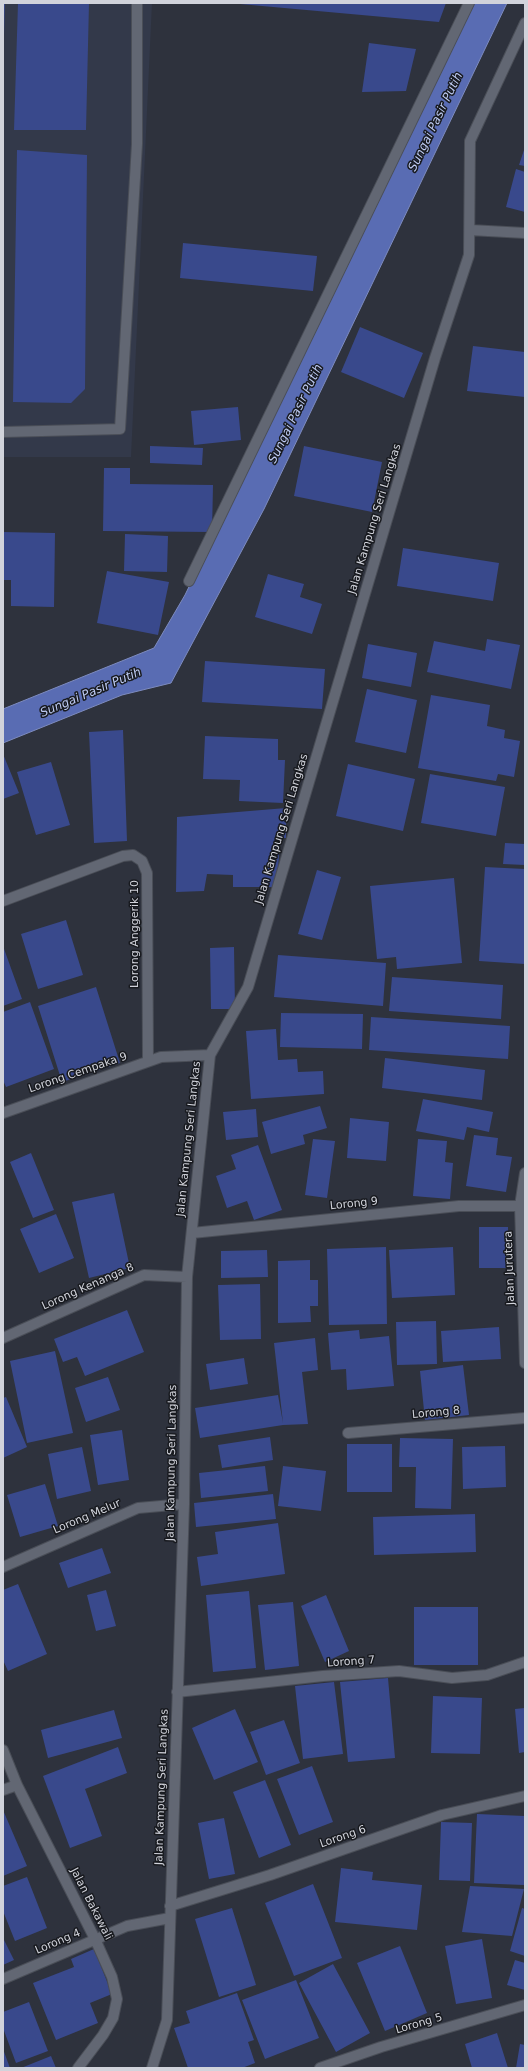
<!DOCTYPE html>
<html>
<head>
<meta charset="utf-8">
<style>
	body { margin:0 }
	#map { position:relative; width:528px; height:2071px; overflow:hidden; background:#2e323d; font-family:"DejaVu Sans",sans-serif }
	canvas { display:block }
	.frame { position:absolute; inset:0; border:4px solid #d1d3db; pointer-events:none }
</style>
</head>
<body>
<div id="map">
<canvas width="528" height="2071"></canvas>
<div class="frame"></div>
</div>
<script>
const ctx = document.querySelector('canvas').getContext('2d');
ctx.lineJoin = 'round';
function paint(path, color) {
  ctx.fillStyle = color;
  ctx.fill(path, 'evenodd');
}
function shape(rows) {
  const path = new Path2D();
  for (const r of rows) {
    path.moveTo(r[0], r[1]);
    for (let i = 2; i < r.length; i += 2) path.lineTo(r[i], r[i + 1]);
  }
  return path;
}
function stroke(path, color, width, dash) {
  ctx.strokeStyle = color;
  ctx.lineWidth = width;
  ctx.lineCap = dash ? 'butt' : 'round';
  ctx.setLineDash(dash || []);
  ctx.stroke(path);
}
function write(font, color, halo, rows, align = 'center') {
  ctx.font = font + ' "DejaVu Sans",sans-serif';
  ctx.lineWidth = 3;
  ctx.setLineDash([]);
  ctx.textBaseline = 'middle';
  ctx.strokeStyle = halo;
  ctx.fillStyle = color;
  for (const [text, x, y, turn = 0] of rows) {
    ctx.save();
    ctx.translate(x, y);
    ctx.rotate((+turn || 0) * Math.PI / 180);
    ctx.textAlign = isNaN(turn) ? turn : align;
    if (halo) ctx.strokeText(text, 0, 0);
    ctx.fillText(text, 0, 0);
    ctx.restore();
  }
}
const built = shape([
	[3,3,152,3,131,457,3,457]
]);
const water = shape([
	[473,3,507,3,264,509,171,683,122,695,3,743,3,709,154,648,185,595,473,3]
]);
const building = shape([
	[3,3,5,3,4,35,3,35],
	[18,3,89,3,86,130,14,130],
	[229,3,446,3,439,22],
	[369,43,416,49,406,91,362,92],
	[525,147,525,166,519,165],
	[17,150,87,155,85,389,71,403,13,402],
	[516,169,525,172,525,212,506,207],
	[183,243,317,256,313,291,180,278],
	[360,327,423,353,404,398,341,372],
	[473,346,525,352,525,397,467,391],
	[238,407,241,440,194,445,191,411],
	[150,446,203,448,202,465,150,463],
	[304,446,382,462,372,512,294,496],
	[104,468,130,468,130,484,213,485,212,532,103,531],
	[3,532,55,533,54,607,11,606,11,580,3,580],
	[125,534,168,536,167,572,124,571],
	[403,548,499,563,493,601,397,586],
	[107,571,169,582,158,635,97,623],
	[268,574,304,584,300,597,322,604,312,634,255,617],
	[487,639,520,645,511,689,427,672,434,641,485,651],
	[368,644,417,653,411,687,362,678],
	[205,661,325,669,322,709,202,702],
	[367,689,417,700,406,753,355,742],
	[431,695,490,705,487,726,505,730,504,738,520,741,514,777,498,774,496,781,418,768],
	[123,730,127,841,94,843,89,732],
	[205,736,278,739,278,760,285,760,283,803,239,801,240,780,203,779],
	[3,754,19,793,3,799],
	[51,762,70,825,36,835,17,772],
	[348,764,415,779,403,831,336,816],
	[430,774,505,787,496,836,421,823],
	[286,808,286,838,280,838,278,871,274,887,233,887,233,875,207,874,204,891,176,892,177,817],
	[505,843,525,844,525,865,503,864],
	[485,867,525,869,525,964,479,961],
	[317,870,341,877,322,940,298,934],
	[454,878,462,963,397,969,396,957,377,959,370,886],
	[66,920,83,975,38,989,21,934],
	[3,946,22,999,3,1006],
	[234,947,235,1009,211,1009,210,948],
	[278,955,386,963,383,1006,274,997],
	[392,977,503,985,501,1019,389,1011],
	[96,987,120,1063,62,1082,38,1006],
	[30,1002,54,1069,6,1087,3,1080,3,1012],
	[281,1013,363,1014,362,1049,280,1047],
	[371,1017,510,1026,508,1059,369,1050],
	[276,1029,278,1060,297,1059,298,1072,323,1071,324,1094,251,1099,246,1031],
	[385,1058,485,1070,482,1100,382,1088],
	[423,1099,493,1112,489,1132,467,1127,464,1140,416,1131],
	[320,1106,327,1128,303,1135,305,1144,271,1154,262,1122],
	[256,1109,258,1137,226,1140,223,1112],
	[350,1118,389,1122,386,1161,347,1158],
	[474,1135,498,1138,496,1155,512,1157,506,1192,466,1186],
	[313,1139,335,1141,327,1198,305,1195],
	[418,1139,447,1141,445,1162,453,1163,450,1199,413,1196],
	[258,1145,282,1210,254,1220,247,1201,227,1208,216,1176,236,1169,231,1155],
	[31,1153,54,1210,33,1218,10,1162],
	[114,1193,130,1268,89,1278,72,1202],
	[56,1214,74,1258,39,1273,20,1229],
	[479,1227,508,1227,508,1268,479,1268],
	[386,1247,387,1324,329,1325,327,1249],
	[453,1247,455,1295,392,1298,389,1250],
	[267,1250,268,1277,221,1278,221,1251],
	[310,1260,310,1280,318,1280,318,1306,310,1306,311,1322,278,1323,278,1261],
	[260,1284,261,1339,220,1340,218,1285],
	[127,1310,144,1352,85,1376,77,1357,63,1362,54,1339],
	[436,1321,437,1364,397,1365,396,1322],
	[499,1327,501,1359,443,1362,441,1331],
	[359,1330,360,1339,389,1336,394,1386,347,1390,346,1369,331,1370,328,1333],
	[315,1338,318,1370,302,1372,308,1424,283,1425,200,1438,195,1408,278,1395,283,1423,274,1343],
	[55,1351,73,1433,27,1443,10,1361],
	[244,1358,248,1384,210,1390,206,1364],
	[463,1365,469,1415,425,1420,420,1371],
	[108,1377,120,1410,86,1422,75,1388],
	[6,1397,27,1447,3,1458,3,1398],
	[122,1430,129,1480,98,1485,90,1435],
	[270,1437,273,1460,222,1468,218,1445],
	[400,1438,453,1439,451,1509,415,1508,416,1467,399,1467],
	[347,1444,392,1444,392,1492,347,1492],
	[505,1446,506,1487,463,1489,462,1447],
	[82,1447,91,1491,57,1499,48,1454],
	[265,1466,268,1491,201,1498,199,1473],
	[283,1466,326,1471,321,1511,278,1506],
	[45,1484,58,1526,20,1537,7,1495],
	[273,1494,276,1519,196,1527,194,1503],
	[475,1514,476,1552,374,1555,373,1517],
	[278,1523,285,1574,201,1586,197,1557,218,1554,215,1532],
	[102,1548,111,1573,68,1588,59,1563],
	[18,1584,47,1654,8,1671,3,1660,3,1590],
	[106,1590,116,1626,96,1631,87,1595],
	[249,1591,256,1668,213,1672,206,1595],
	[326,1595,349,1651,325,1662,301,1606],
	[293,1602,299,1666,265,1670,258,1605],
	[414,1607,478,1607,478,1665,414,1665],
	[388,1678,395,1758,348,1762,340,1682],
	[334,1682,343,1754,303,1759,295,1686],
	[433,1696,482,1698,480,1754,431,1753],
	[525,1708,525,1752,519,1753,515,1709],
	[235,1709,258,1762,214,1780,192,1728],
	[114,1710,122,1738,48,1758,41,1730],
	[284,1720,300,1763,266,1775,250,1732],
	[118,1747,127,1773,85,1789,102,1836,70,1848,43,1776],
	[312,1766,333,1822,299,1835,277,1779],
	[265,1780,291,1845,259,1858,233,1792],
	[3,1810,27,1866,3,1876],
	[477,1814,525,1816,524,1885,474,1883],
	[224,1818,235,1874,209,1879,198,1823],
	[441,1822,472,1823,470,1881,439,1880],
	[341,1868,373,1872,372,1880,422,1885,417,1930,335,1922],
	[27,1877,47,1928,15,1941,3,1911,3,1886],
	[313,1884,342,1958,294,1976,265,1903],
	[470,1886,524,1889,512,1936,462,1932],
	[232,1908,256,1985,219,1997,195,1919],
	[522,1908,525,1909,525,1956,510,1951],
	[3,1938,14,1960,3,1965],
	[482,1939,492,1998,456,2004,445,1946],
	[400,1946,427,2013,385,2031,357,1963],
	[94,1949,112,1994,90,2003,98,2023,56,2040,33,1983,74,1967,71,1959],
	[515,1960,525,1963,525,1990,507,1985],
	[333,1964,370,2033,336,2052,299,1983],
	[296,1980,319,2038,265,2059,242,2000],
	[237,1993,254,2040,248,2042,255,2063,242,2068,188,2068,174,2028,190,2023,186,2011],
	[29,2002,48,2051,16,2063,3,2028,3,2012],
	[497,2033,508,2068,472,2068,465,2044],
	[520,2044,525,2045,525,2068,516,2068],
	[3,2049,10,2068,3,2068],
	[51,2056,56,2068,21,2068]
]);
const minor = shape([
	[470,230,525,233],
	[3,432,120,429,137,144,137,3],
	[189,581,469,3],
	[3,901,123,856,133,855,142,861,147,873,148,1061],
	[3,1113,161,1057,210,1055],
	[525,1173,520,1206,525,1363],
	[192,1233,459,1206,520,1206],
	[3,1338,144,1275,187,1277],
	[348,1433,525,1418],
	[3,1567,138,1508,184,1504],
	[177,1692,323,1676,399,1671,452,1678,487,1675,525,1662],
	[3,1750,17,1785,95,1939,112,1977,117,1999,113,2018,103,2035,78,2068],
	[3,1790,17,1785],
	[170,1906,270,1875,442,1815,525,1796],
	[3,1979,127,1926,170,1918],
	[152,2068,167,2020,184,1504,187,1277,210,1055,248,987,435,358,469,255,470,141,525,23],
	[320,2068,381,2047,525,2005]
]);
const streetNames = [
	["Jalan Kampung Seri Langkas",375,519,-73],
	["Jalan Kampung Seri Langkas",282,829,-73],
	["Lorong Anggerik 10",135,934,-90],
	["Lorong Cempaka 9",78,1073,-19],
	["Jalan Kampung Seri Langkas",189,1139,-84],
	["Lorong 9",354,1204,-6],
	["Jalan Jurutera",510,1268,-92],
	["Lorong Kenanga 8",88,1287,-24],
	["Lorong 8",436,1413,-5],
	["Jalan Kampung Seri Langkas",172,1463,-89],
	["Lorong Melur",87,1517,-23],
	["Lorong 7",351,1662,-4],
	["Jalan Kampung Seri Langkas",162,1787,-88],
	["Lorong 6",343,1837,-19],
	["Jalan Bakawali",91,1904,63],
	["Lorong 4",58,1942,-23],
	["Lorong 5",419,2024,-16]
];
const waterNames = [
	["Sungai Pasir Putih",436,122,-64],
	["Sungai Pasir Putih",296,414,-64],
	["Sungai Pasir Putih",91,693,-23]
];
paint(built, '#33394a');
paint(water, '#596cb3');
stroke(water, '#7d8bbf', 1);
paint(building, '#39498c');
stroke(minor, '#4a4e57', 12);
stroke(minor, '#626773', 10);
write('11px', '#d1d3db', '#181a1f', streetNames);
write('italic 12px', '#becbf3', '#181a1f', waterNames);
</script>
</body>
</html>
